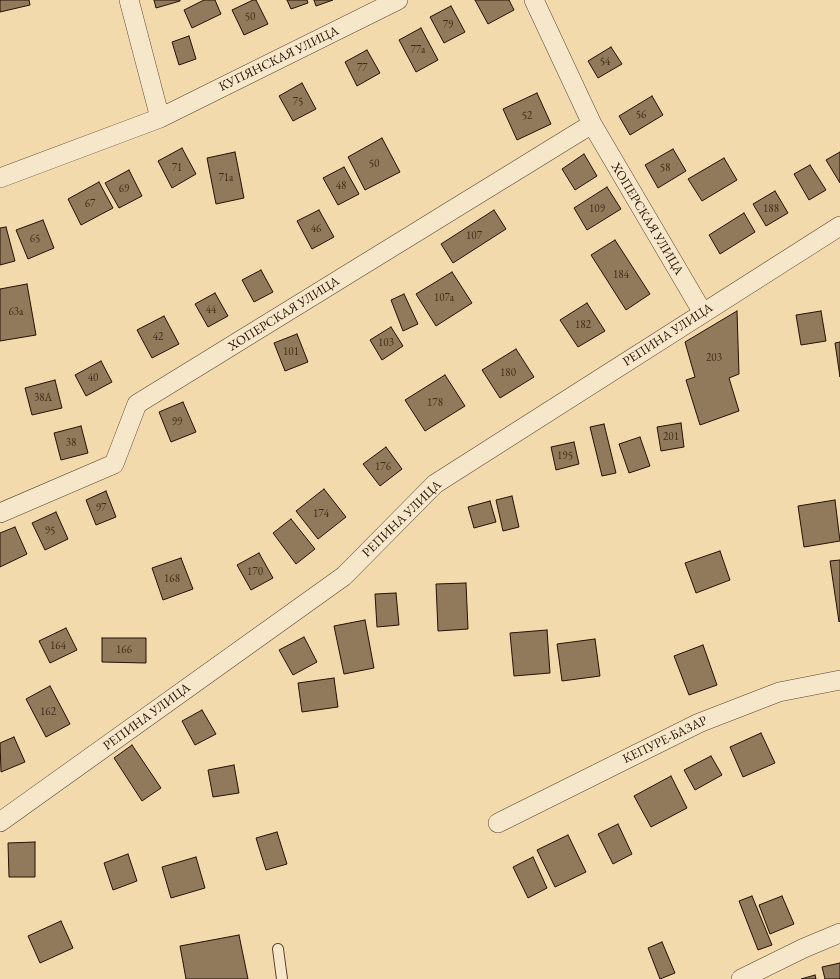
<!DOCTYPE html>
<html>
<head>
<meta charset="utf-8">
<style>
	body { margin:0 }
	canvas { display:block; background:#f3daad }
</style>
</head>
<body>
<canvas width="840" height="979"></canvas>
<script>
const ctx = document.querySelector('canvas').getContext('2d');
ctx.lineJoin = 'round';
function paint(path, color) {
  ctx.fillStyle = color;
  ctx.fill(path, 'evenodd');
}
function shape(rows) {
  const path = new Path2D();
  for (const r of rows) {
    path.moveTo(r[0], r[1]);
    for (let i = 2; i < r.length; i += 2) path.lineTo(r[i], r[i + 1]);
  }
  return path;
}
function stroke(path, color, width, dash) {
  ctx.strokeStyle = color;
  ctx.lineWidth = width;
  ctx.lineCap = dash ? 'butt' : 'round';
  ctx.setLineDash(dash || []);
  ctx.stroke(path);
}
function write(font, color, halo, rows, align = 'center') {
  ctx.font = font + ' "EB Garamond",serif';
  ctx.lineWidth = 3;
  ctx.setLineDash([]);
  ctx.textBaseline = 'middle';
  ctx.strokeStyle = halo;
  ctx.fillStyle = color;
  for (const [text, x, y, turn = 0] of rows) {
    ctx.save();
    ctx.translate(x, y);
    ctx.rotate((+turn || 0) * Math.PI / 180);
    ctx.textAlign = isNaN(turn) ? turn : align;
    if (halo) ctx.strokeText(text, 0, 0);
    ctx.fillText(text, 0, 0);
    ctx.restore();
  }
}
const building = shape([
	[0,0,29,0,30,5,0,12,0,0],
	[154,0,180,0,180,1,156,8,154,0],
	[204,0,215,0,221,14,192,28,184,10,204,0],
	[253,0,256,0,268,24,244,35,232,10,253,0],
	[287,0,307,0,308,3,291,9,287,0],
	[314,0,333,0,316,6,314,0],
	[475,0,509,0,514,10,488,24,475,0],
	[451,6,465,32,444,43,430,17,451,6],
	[421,28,438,60,416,72,399,40,421,28],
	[189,36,196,59,179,65,172,42,189,36],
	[611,47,622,64,598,78,588,61,611,47],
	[367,50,380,73,357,86,345,62,367,50],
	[302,83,316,109,293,121,279,96,302,83],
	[537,93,551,124,517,140,503,109,537,93],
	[652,96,663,115,630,135,619,116,652,96],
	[382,138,400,172,365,190,348,157,382,138],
	[182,148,196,174,172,188,158,161,182,148],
	[673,149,686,171,658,188,645,165,673,149],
	[235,152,244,198,216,204,207,158,235,152],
	[840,152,840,183,826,160,840,152],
	[584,154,597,176,575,190,562,169,584,154],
	[724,158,737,180,702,201,688,179,724,158],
	[810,165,826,190,809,200,794,174,810,165],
	[344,167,359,194,338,205,323,178,344,167],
	[129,170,142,196,119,208,105,183,129,170],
	[99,182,113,208,81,225,68,199,99,182],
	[607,187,621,209,587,230,574,208,607,187],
	[775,191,788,213,766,226,753,204,775,191],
	[319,210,334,237,312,249,297,221,319,210],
	[494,210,506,229,453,263,441,244,494,210],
	[744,213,755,232,720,254,709,235,744,213],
	[43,220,54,248,28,259,16,230,43,220],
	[6,227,15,261,0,265,0,228,6,227],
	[615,240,650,294,626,310,591,255,615,240],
	[261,270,273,292,254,302,242,280,261,270],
	[452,272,472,303,436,326,416,294,452,272],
	[27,284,36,335,0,341,0,289,27,284],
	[215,293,228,316,208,327,195,304,215,293],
	[404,294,418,324,403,331,391,300,404,294],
	[587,303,605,331,578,347,560,320,587,303],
	[737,311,739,374,729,378,739,411,700,425,686,380,695,377,685,342,737,311],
	[821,311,826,341,801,345,796,315,821,311],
	[164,316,179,344,152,358,137,330,164,316],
	[391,327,403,346,382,360,370,340,391,327],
	[297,334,308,362,285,371,274,343,297,334],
	[840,342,840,377,835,343,840,342],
	[516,349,534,377,500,398,482,370,516,349],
	[101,361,112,382,86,396,75,375,101,361],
	[445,375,465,406,425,431,405,400,445,375],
	[55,380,62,408,32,415,25,388,55,380],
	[183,402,196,432,171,442,159,412,183,402],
	[681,423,684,447,661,451,657,427,681,423],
	[604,424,616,473,602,476,590,427,604,424],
	[81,426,88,453,61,460,54,433,81,426],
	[640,437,650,466,629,473,619,444,640,437],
	[574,442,579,464,556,470,551,447,574,442],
	[386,447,402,469,380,486,363,464,386,447],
	[324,489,346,517,318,539,296,511,324,489],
	[106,491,116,517,96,525,86,500,106,491],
	[512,496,519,527,503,531,496,500,512,496],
	[835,500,840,541,804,547,798,506,835,500],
	[490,501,496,522,474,528,468,507,490,501],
	[56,512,68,539,45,550,32,523,56,512],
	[291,519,315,549,296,564,273,533,291,519],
	[15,527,27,554,0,567,0,533,15,527],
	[720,551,730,580,696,593,685,563,720,551],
	[259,553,273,578,251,590,237,565,259,553],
	[181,558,193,589,163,600,152,568,181,558],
	[840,560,840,621,839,622,830,561,840,560],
	[466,583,468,629,438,631,436,584,466,583],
	[396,593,399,625,377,627,375,594,396,593],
	[365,620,374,668,344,674,334,626,365,620],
	[66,628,77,650,50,663,39,641,66,628],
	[547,630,550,673,514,676,510,633,547,630],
	[304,637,317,662,293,675,279,650,304,637],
	[102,638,146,638,146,663,102,662,102,638],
	[595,639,600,676,562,681,557,644,595,639],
	[703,645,717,685,689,695,674,656,703,645],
	[334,678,338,707,302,712,298,683,334,678],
	[50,686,70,724,46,737,26,699,50,686],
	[202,710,216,734,195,745,182,721,202,710],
	[761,733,775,763,743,777,730,747,761,733],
	[14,737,25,762,1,772,0,743,14,737],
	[132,745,161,788,142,801,114,758,132,745],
	[711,756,722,775,695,790,684,770,711,756],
	[234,765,239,793,213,797,208,770,234,765],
	[671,776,687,808,651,827,634,796,671,776],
	[618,824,632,854,613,864,598,834,618,824],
	[277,832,287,864,266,870,256,838,277,832],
	[568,835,586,872,555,887,537,850,568,835],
	[35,842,35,877,9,877,8,843,35,842],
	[128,854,137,881,113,890,104,863,128,854],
	[196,857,205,888,171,898,162,867,196,857],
	[533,857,547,888,528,898,513,867,533,857],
	[752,896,772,945,758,950,739,901,752,896],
	[782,896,794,924,770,934,759,905,782,896],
	[61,921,73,948,40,963,28,936,61,921],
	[239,935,248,979,186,979,180,946,239,935],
	[662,942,675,973,660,979,648,948,662,942],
	[840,963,840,979,825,979,822,967,840,963],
	[815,975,816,979,801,979,815,975]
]);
const service = shape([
	[278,949,282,979]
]);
const minor = shape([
	[129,0,160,118],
	[534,0,592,124,703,313],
	[0,178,160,118,398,0],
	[0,513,114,464,137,404,592,124],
	[0,822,344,576,435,484,840,226],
	[498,823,699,723,779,692,840,680],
	[741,979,804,948,840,933]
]);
const numberNames = [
	["50",250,17],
	["79",448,25],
	["77а",418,50],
	["54",605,62],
	["77",362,68],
	["75",298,102],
	["56",641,115],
	["52",527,116],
	["50",374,164],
	["71",177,168],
	["58",665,168],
	["71а",226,178],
	["48",341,186],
	["69",124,189],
	["67",90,204],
	["109",597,209],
	["188",771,209],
	["46",316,229],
	["107",474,236],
	["65",35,239],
	["184",621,275],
	["107а",444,298],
	["44",211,310],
	["63а",16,312],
	["182",583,325],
	["42",158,337],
	["103",386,343],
	["101",291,352],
	["203",714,358],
	["180",508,373],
	["40",93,378],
	["38А",43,398],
	["178",435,403],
	["99",177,422],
	["201",671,437],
	["38",71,443],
	["195",565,456],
	["176",383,467],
	["97",101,508],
	["174",321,514],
	["95",50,531],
	["170",255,572],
	["168",172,579],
	["164",58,646],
	["166",124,650],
	["162",48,712]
];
const streetNames = [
	["КУПЯНСКАЯ УЛИЦА",279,59,-26],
	["ХОПЕРСКАЯ УЛИЦА",647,219,59],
	["ХОПЕРСКАЯ УЛИЦА",284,314,-32],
	["РЕПИНА УЛИЦА",668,335,-33],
	["РЕПИНА УЛИЦА",402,519,-44],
	["РЕПИНА УЛИЦА",147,717,-36],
	["КЕПУРЕ-БАЗАР",665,740,-26]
];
paint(building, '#907a5b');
stroke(building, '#241102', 1);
stroke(service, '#58432d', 12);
stroke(minor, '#58432d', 20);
stroke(service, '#f7e7ca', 10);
stroke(minor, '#f7e7ca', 19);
write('11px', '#3f2b18', null, numberNames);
write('13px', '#241102', '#f7e7ca', streetNames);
</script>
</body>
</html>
